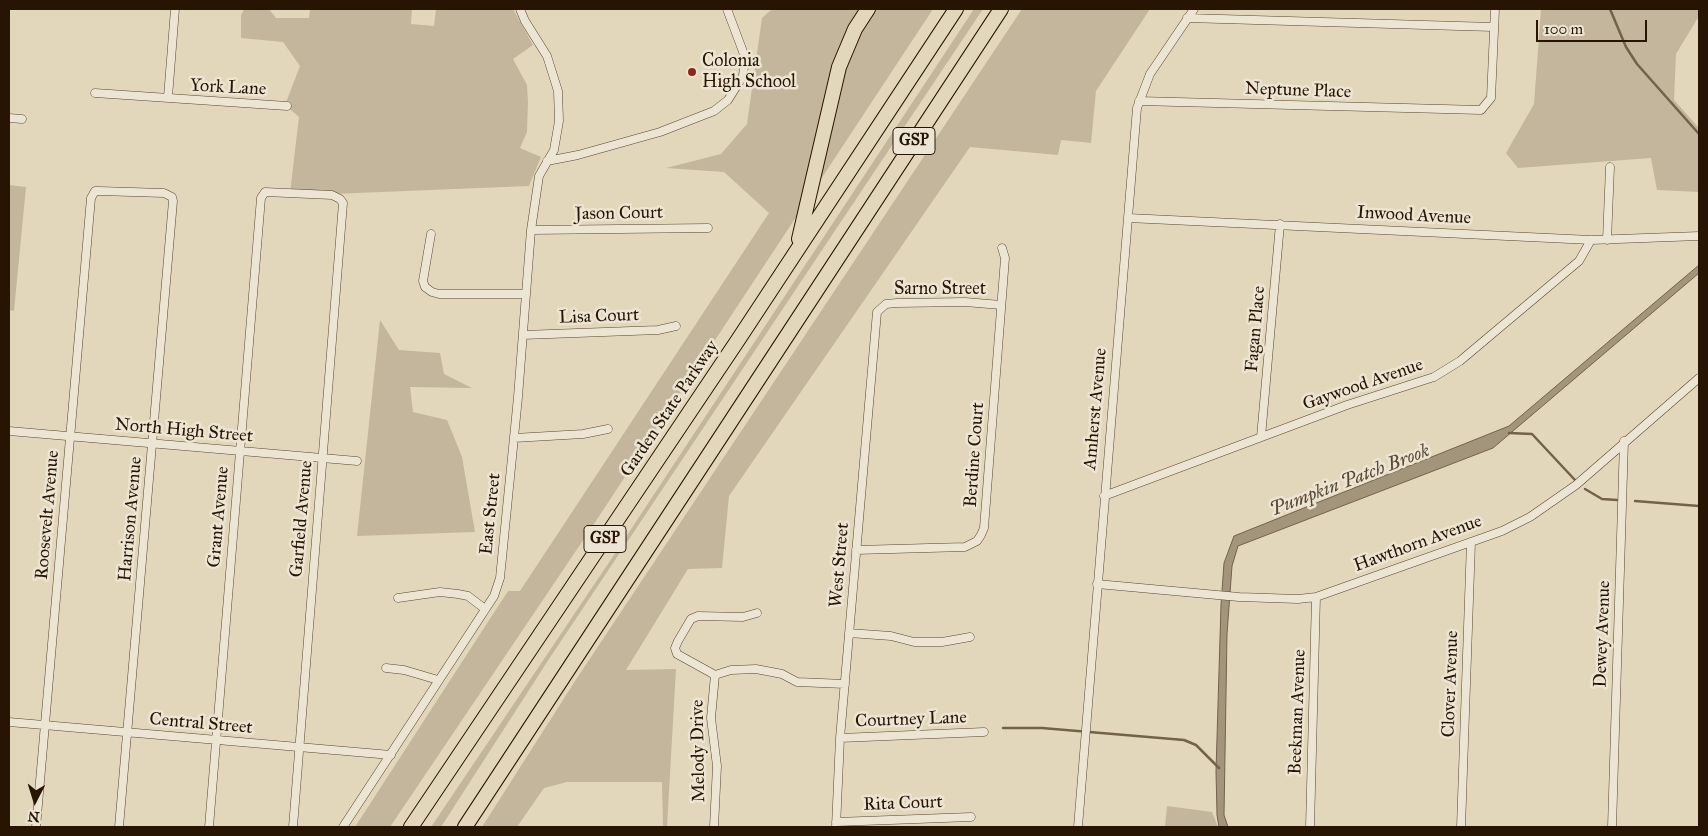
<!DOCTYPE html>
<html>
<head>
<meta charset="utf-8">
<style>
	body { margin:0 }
	#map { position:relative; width:1708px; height:836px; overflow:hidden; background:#e3d7bb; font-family:"IM FELL Great Primer",serif }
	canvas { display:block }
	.frame { position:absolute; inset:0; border:10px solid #281402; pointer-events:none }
	.north { position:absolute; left:10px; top:776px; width:50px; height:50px; -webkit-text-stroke:4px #ede5d3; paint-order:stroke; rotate:185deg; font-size:14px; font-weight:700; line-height:20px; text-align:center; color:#281402 }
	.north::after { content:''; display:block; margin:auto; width:18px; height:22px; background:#281402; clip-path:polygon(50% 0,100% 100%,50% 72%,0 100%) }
	.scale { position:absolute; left:1536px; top:20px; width:111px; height:22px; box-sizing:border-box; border:2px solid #281402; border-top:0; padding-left:6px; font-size:15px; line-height:18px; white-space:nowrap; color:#281402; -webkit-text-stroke:4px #ede5d3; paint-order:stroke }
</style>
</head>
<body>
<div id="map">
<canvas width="1708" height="836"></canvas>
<div class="frame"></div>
<div class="north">N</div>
<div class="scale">100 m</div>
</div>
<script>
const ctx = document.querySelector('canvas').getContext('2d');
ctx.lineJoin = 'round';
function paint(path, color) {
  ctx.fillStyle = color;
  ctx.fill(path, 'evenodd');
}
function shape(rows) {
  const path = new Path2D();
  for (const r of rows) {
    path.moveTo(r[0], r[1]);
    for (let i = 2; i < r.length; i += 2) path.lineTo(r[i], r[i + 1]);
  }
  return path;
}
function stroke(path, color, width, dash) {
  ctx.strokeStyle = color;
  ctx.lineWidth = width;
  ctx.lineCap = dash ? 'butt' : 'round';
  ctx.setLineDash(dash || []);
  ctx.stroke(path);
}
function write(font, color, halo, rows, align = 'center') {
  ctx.font = font + ' "IM FELL Great Primer",serif';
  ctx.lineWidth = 5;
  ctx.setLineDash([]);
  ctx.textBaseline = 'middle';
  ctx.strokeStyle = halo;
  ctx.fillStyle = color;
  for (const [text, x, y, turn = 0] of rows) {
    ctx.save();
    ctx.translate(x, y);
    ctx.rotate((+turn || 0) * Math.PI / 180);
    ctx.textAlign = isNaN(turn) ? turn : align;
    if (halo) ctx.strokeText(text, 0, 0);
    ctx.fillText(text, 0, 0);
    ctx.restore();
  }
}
const green = shape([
	[244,9,269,9,276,18,309,18,310,9,412,9,411,24,434,26,436,9,513,9,533,45,513,59,527,85,528,102,527,132,520,148,541,157,529,186,308,195,290,193,299,117,285,105,300,66,283,42,241,38,241,15],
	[772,9,933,9,590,530,390,827,355,827,508,591,520,591,769,213,724,172,666,168,721,154,747,124,762,18],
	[974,9,983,9,549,659,441,827,431,827,618,549],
	[1022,9,1150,9,1096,91,1091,143,1061,140,1058,155,970,147,729,496,722,568,688,569,626,670,676,669,667,827,663,827,662,782,567,782,544,788,517,827,482,827,577,678],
	[1541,9,1699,9,1699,16,1676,54,1674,100,1699,128,1699,192,1657,190,1651,158,1518,168,1506,153,1534,104],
	[9,185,26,187,14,311,9,310],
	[380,320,399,350,440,353,444,374,472,388,410,387,413,412,447,420,462,457,475,532,357,536],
	[1167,806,1212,812,1218,827,1165,827]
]);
const water = shape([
	[1699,265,1699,273,1493,448,1238,546,1232,566,1227,634,1224,815,1228,827,1219,827,1217,815,1216,771,1221,605,1224,563,1234,536,1509,426,1699,265]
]);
const stream = shape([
	[1610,9,1626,47,1637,64,1699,134],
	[1509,433,1532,434,1575,480],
	[1585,489,1602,499,1617,500],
	[1635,501,1699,506],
	[1003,728,1042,728,1184,740,1196,745,1219,768]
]);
const minor = shape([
	[1187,18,1493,27],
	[95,93,287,106],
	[168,97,175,9],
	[1139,101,1481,110,1491,98,1495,9],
	[9,118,22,119],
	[547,161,578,155,660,132,714,111,728,100,743,76,745,57,727,9],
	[1128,218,1591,240,1699,236],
	[531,230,708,228],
	[431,234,423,281,425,287,432,292,439,294,526,294],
	[1607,240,1610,167],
	[523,335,658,330,676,326],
	[9,431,357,461],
	[1261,437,1280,224],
	[514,438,583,434,608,429],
	[1104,496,1347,405,1434,377,1460,361,1579,261,1591,240],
	[856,550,965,547,977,541,981,535,984,528,1005,258,1002,248],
	[1097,584,1239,597,1298,599,1316,597,1502,531,1530,517,1576,485,1699,378],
	[398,598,440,592,458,594,468,596,485,609],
	[849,633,891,636,914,642,942,642,970,637],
	[386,668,404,670,438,680],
	[715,675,677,654,675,648,678,641,691,619,698,616,743,617,757,613],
	[715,675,731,670,756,669,782,674,797,682,845,684],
	[9,722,391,755],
	[840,738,984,732],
	[836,822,971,817],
	[36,827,91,198,95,191,99,191,164,193,172,197,173,201,119,827],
	[209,827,261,198,265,192,332,195,340,199,343,203,293,827],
	[343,827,494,596,500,578,518,397,531,230,539,176,554,150,559,121,558,91,547,56,525,21,520,9],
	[714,827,717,766,711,718,715,675],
	[836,827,840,738,877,312,886,304,897,303,965,302,1001,305],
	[1078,827,1137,108,1150,74,1194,9],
	[1310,827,1316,597],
	[1461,827,1471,542],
	[1612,827,1624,441]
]);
const motorway = shape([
	[799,239,839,67,855,29,868,9],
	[411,827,738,340,956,9],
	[465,827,1001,9]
]);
const markers = [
	[692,72,5,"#8f2418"]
];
const shields = [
	[914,141,42],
	[605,539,42]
];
const shieldNames = [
	["GSP",914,141],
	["GSP",605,539]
];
const poiNames = [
	["Colonia",702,62],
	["High School",702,83]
];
const streetNames = [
	["York Lane",228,88,3],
	["Neptune Place",1298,91,2],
	["Jason Court",619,214,-1],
	["Inwood Avenue",1414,216,3],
	["Sarno Street",940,290],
	["Lisa Court",599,317,-2],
	["Fagan Place",1256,329,-85],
	["Gaywood Avenue",1363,385,-19],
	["Garden State Parkway",670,409,-56],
	["Amherst Avenue",1096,409,-85],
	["North High Street",184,431,5],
	["Berdine Court",975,455,-86],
	["East Street",491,514,-84],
	["Roosevelt Avenue",48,515,-85],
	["Grant Avenue",219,517,-85],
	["Harrison Avenue",131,519,-85],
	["Garfield Avenue",302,519,-85],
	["Hawthorn Avenue",1418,544,-20],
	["West Street",840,565,-85],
	["Dewey Avenue",1603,634,-88],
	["Clover Avenue",1451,684,-88],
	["Beekman Avenue",1298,712,-88],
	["Courtney Lane",911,720,-2],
	["Central Street",201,724,5],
	["Melody Drive",699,751,-91],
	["Rita Court",903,804,-2]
];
const waterNames = [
	["Pumpkin Patch Brook",1350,481,-21]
];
paint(green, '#c3b69c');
paint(water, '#a3957c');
stroke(water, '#72614b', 1);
stroke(stream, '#72614b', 2.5);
stroke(minor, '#574530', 9);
stroke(motorway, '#281402', 16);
stroke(minor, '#ede5d3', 8);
stroke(motorway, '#e3d7bb', 14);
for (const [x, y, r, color] of markers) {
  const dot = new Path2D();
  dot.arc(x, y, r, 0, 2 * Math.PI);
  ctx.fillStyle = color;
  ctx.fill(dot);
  stroke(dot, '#ede5d3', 2);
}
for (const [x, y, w] of shields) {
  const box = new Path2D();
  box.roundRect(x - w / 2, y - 13.5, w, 27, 4);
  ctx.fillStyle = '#ede5d3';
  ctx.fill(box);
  stroke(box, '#281402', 1);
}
write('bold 16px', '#281402', null, shieldNames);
write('18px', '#281402', '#ede5d3', poiNames, 'left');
write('18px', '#281402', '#ede5d3', streetNames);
write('italic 19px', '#594833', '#ede5d3', waterNames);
</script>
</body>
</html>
